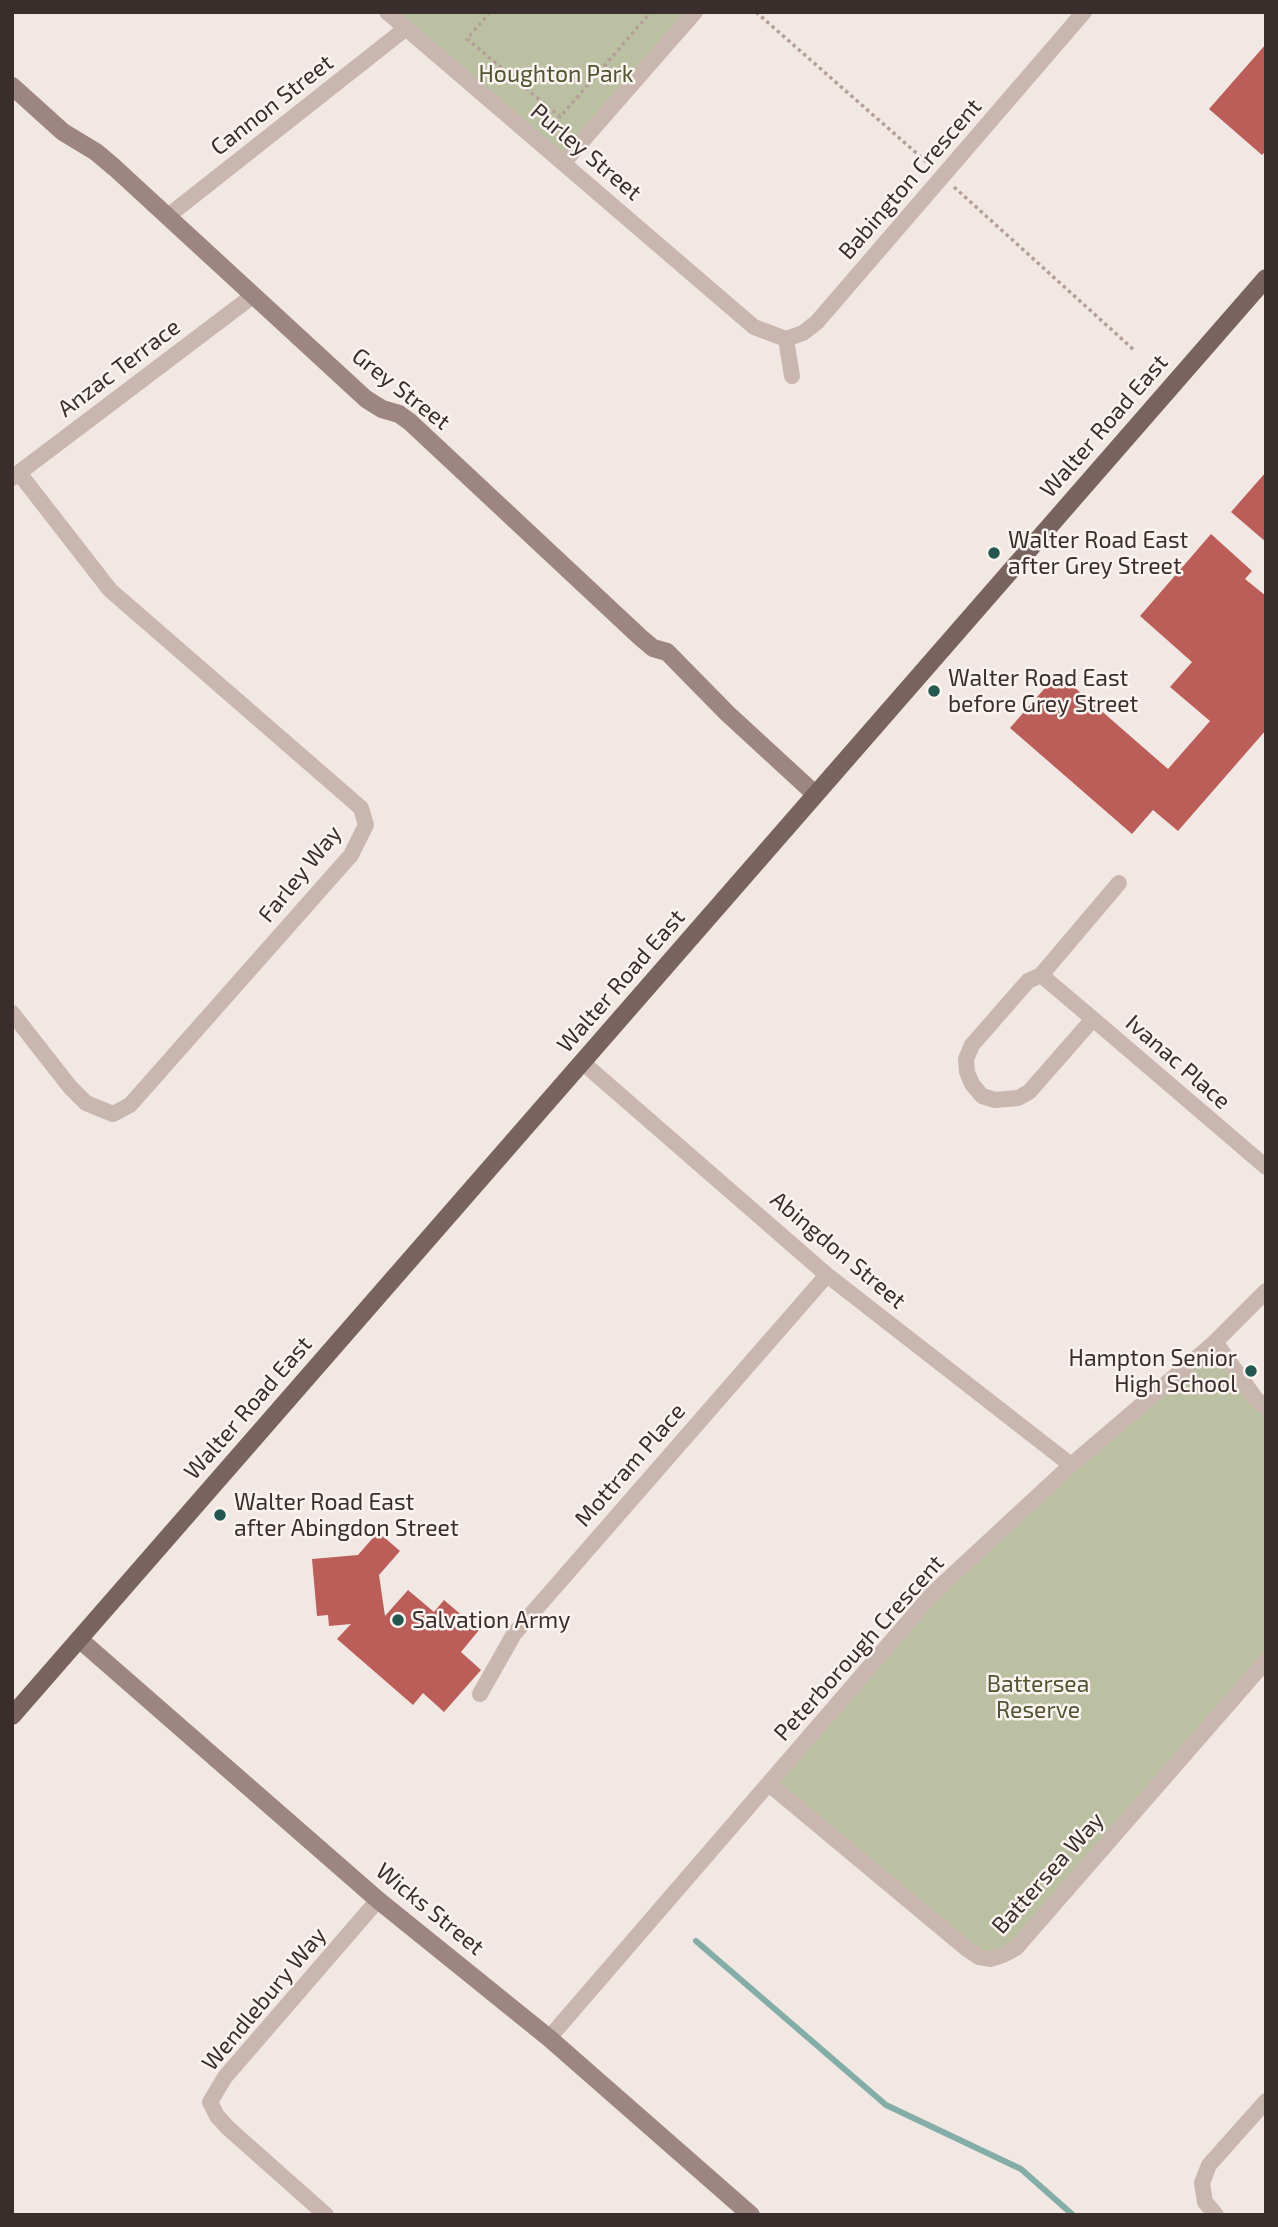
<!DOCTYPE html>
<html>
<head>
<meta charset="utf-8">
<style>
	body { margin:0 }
	#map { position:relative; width:1278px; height:2227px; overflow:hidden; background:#f2e8e3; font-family:"Exo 2",sans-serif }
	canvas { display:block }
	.frame { position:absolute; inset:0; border:14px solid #392e2c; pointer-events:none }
</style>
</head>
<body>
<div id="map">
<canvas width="1278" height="2227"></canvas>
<div class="frame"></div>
</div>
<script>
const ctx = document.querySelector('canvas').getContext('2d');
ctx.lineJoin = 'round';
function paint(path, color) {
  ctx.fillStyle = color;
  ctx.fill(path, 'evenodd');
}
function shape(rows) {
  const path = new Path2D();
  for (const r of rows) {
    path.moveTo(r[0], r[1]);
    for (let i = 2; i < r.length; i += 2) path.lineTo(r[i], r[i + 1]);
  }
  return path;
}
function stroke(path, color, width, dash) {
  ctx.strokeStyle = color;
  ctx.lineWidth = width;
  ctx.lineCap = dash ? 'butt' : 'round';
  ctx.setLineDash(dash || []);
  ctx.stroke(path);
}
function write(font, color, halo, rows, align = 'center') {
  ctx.font = font + ' "Exo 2",sans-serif';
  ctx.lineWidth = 5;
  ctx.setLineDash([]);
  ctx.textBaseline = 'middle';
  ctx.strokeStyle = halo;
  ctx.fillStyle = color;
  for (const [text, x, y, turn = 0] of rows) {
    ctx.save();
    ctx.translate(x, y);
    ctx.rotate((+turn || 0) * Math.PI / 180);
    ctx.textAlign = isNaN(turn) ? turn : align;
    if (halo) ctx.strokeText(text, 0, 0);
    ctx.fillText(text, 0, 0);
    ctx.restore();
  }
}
const green = shape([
	[387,12,695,12,564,162],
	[1215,1342,1266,1408,1266,1661,1016,1948,991,1959,769,1784,933,1593]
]);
const stream = shape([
	[696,1941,886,2105,1021,2169,1073,2215]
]);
const building = shape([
	[1266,44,1266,151,1262,155,1209,109],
	[1266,472,1266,542,1231,512],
	[1211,534,1252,571,1245,579,1266,596,1266,730,1178,831,1153,810,1132,834,1010,728,1058,673,1168,769,1210,721,1170,687,1192,662,1140,616],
	[378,1532,400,1551,379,1575,385,1616,408,1590,434,1612,444,1600,479,1630,461,1652,481,1670,444,1712,423,1693,413,1705,337,1639,351,1624,329,1626,328,1615,317,1616,312,1559,358,1555]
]);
const path = shape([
	[490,12,467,39,560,117,651,12],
	[756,12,930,165],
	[954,187,1134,350]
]);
const street = shape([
	[387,12,754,327,786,339,803,333,817,322,1084,12],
	[564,162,695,12],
	[168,216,405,29],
	[786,339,792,376],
	[12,478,254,295],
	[1041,975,1119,883],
	[12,1013,70,1087,86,1103,113,1114,130,1105,351,855,366,825,361,808,110,590,19,473],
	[1093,1019,1029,1092,1018,1098,995,1100,982,1096,972,1084,967,1072,966,1059,972,1045,1028,981,1041,975,1093,1019,1266,1167],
	[582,1062,827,1275,1071,1465],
	[1215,1342,1256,1399,1266,1408],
	[480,1694,514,1634,827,1275],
	[769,1784,967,1949,979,1957,991,1959,1003,1955,1016,1948,1266,1661],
	[549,2038,933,1593,1071,1465,1215,1342,1266,1291],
	[326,2215,228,2128,217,2116,210,2102,225,2077,378,1900],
	[1216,2215,1205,2202,1202,2183,1209,2165,1266,2101]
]);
const secondary = shape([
	[12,86,63,132,96,152,115,168,366,399,382,409,399,414,410,422,640,637,653,648,667,652,728,714,815,794],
	[79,1639,378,1900,549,2038,751,2215]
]);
const primary = shape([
	[12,1716,1266,278]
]);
const markers = [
	[994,553,7,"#255751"],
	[934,691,7,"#255751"],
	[1251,1371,7,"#255751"],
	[220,1515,7,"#255751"],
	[398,1620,7,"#255751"]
];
const parkNames = [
	["Houghton Park",556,74],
	["Battersea",1038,1684],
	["Reserve",1038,1710]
];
const streetNames = [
	["Cannon Street",272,105,-38],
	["Purley Street",586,152,40],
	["Babington Crescent",910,179,-49],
	["Anzac Terrace",119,368,-37],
	["Grey Street",401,389,38],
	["Walter Road East",1104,426,-49],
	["Farley Way",300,874,-51],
	["Walter Road East",621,981,-49],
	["Ivanac Place",1178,1062,41],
	["Abingdon Street",838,1250,40],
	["Walter Road East",248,1408,-49],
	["Mottram Place",630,1465,-49],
	["Peterborough Crescent",859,1648,-48],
	["Battersea Way",1048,1873,-48],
	["Wicks Street",430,1909,39],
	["Wendlebury Way",264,1999,-50]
];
const poiNames = [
	["Walter Road East",1008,540],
	["after Grey Street",1008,566],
	["Walter Road East",948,678],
	["before Grey Street",948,704],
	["Hampton Senior",1237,1358,"right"],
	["High School",1237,1384,"right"],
	["Walter Road East",234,1502],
	["after Abingdon Street",234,1528],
	["Salvation Army",412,1620]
];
paint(green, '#bcc0a3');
stroke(stream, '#84ada7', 6);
paint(building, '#bb5d58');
stroke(path, '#b5a099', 3.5, [3.5, 3.5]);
stroke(street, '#c9b6af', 16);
stroke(secondary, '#9d8581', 18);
stroke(primary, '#79635f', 18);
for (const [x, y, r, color] of markers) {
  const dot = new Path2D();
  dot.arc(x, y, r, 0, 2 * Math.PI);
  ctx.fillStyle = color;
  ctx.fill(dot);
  stroke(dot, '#faf3ef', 2.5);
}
write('23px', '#4f5532', '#faf3ef', parkNames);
write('23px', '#392e2c', '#faf3ef', streetNames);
write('23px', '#392e2c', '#faf3ef', poiNames, 'left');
</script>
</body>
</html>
